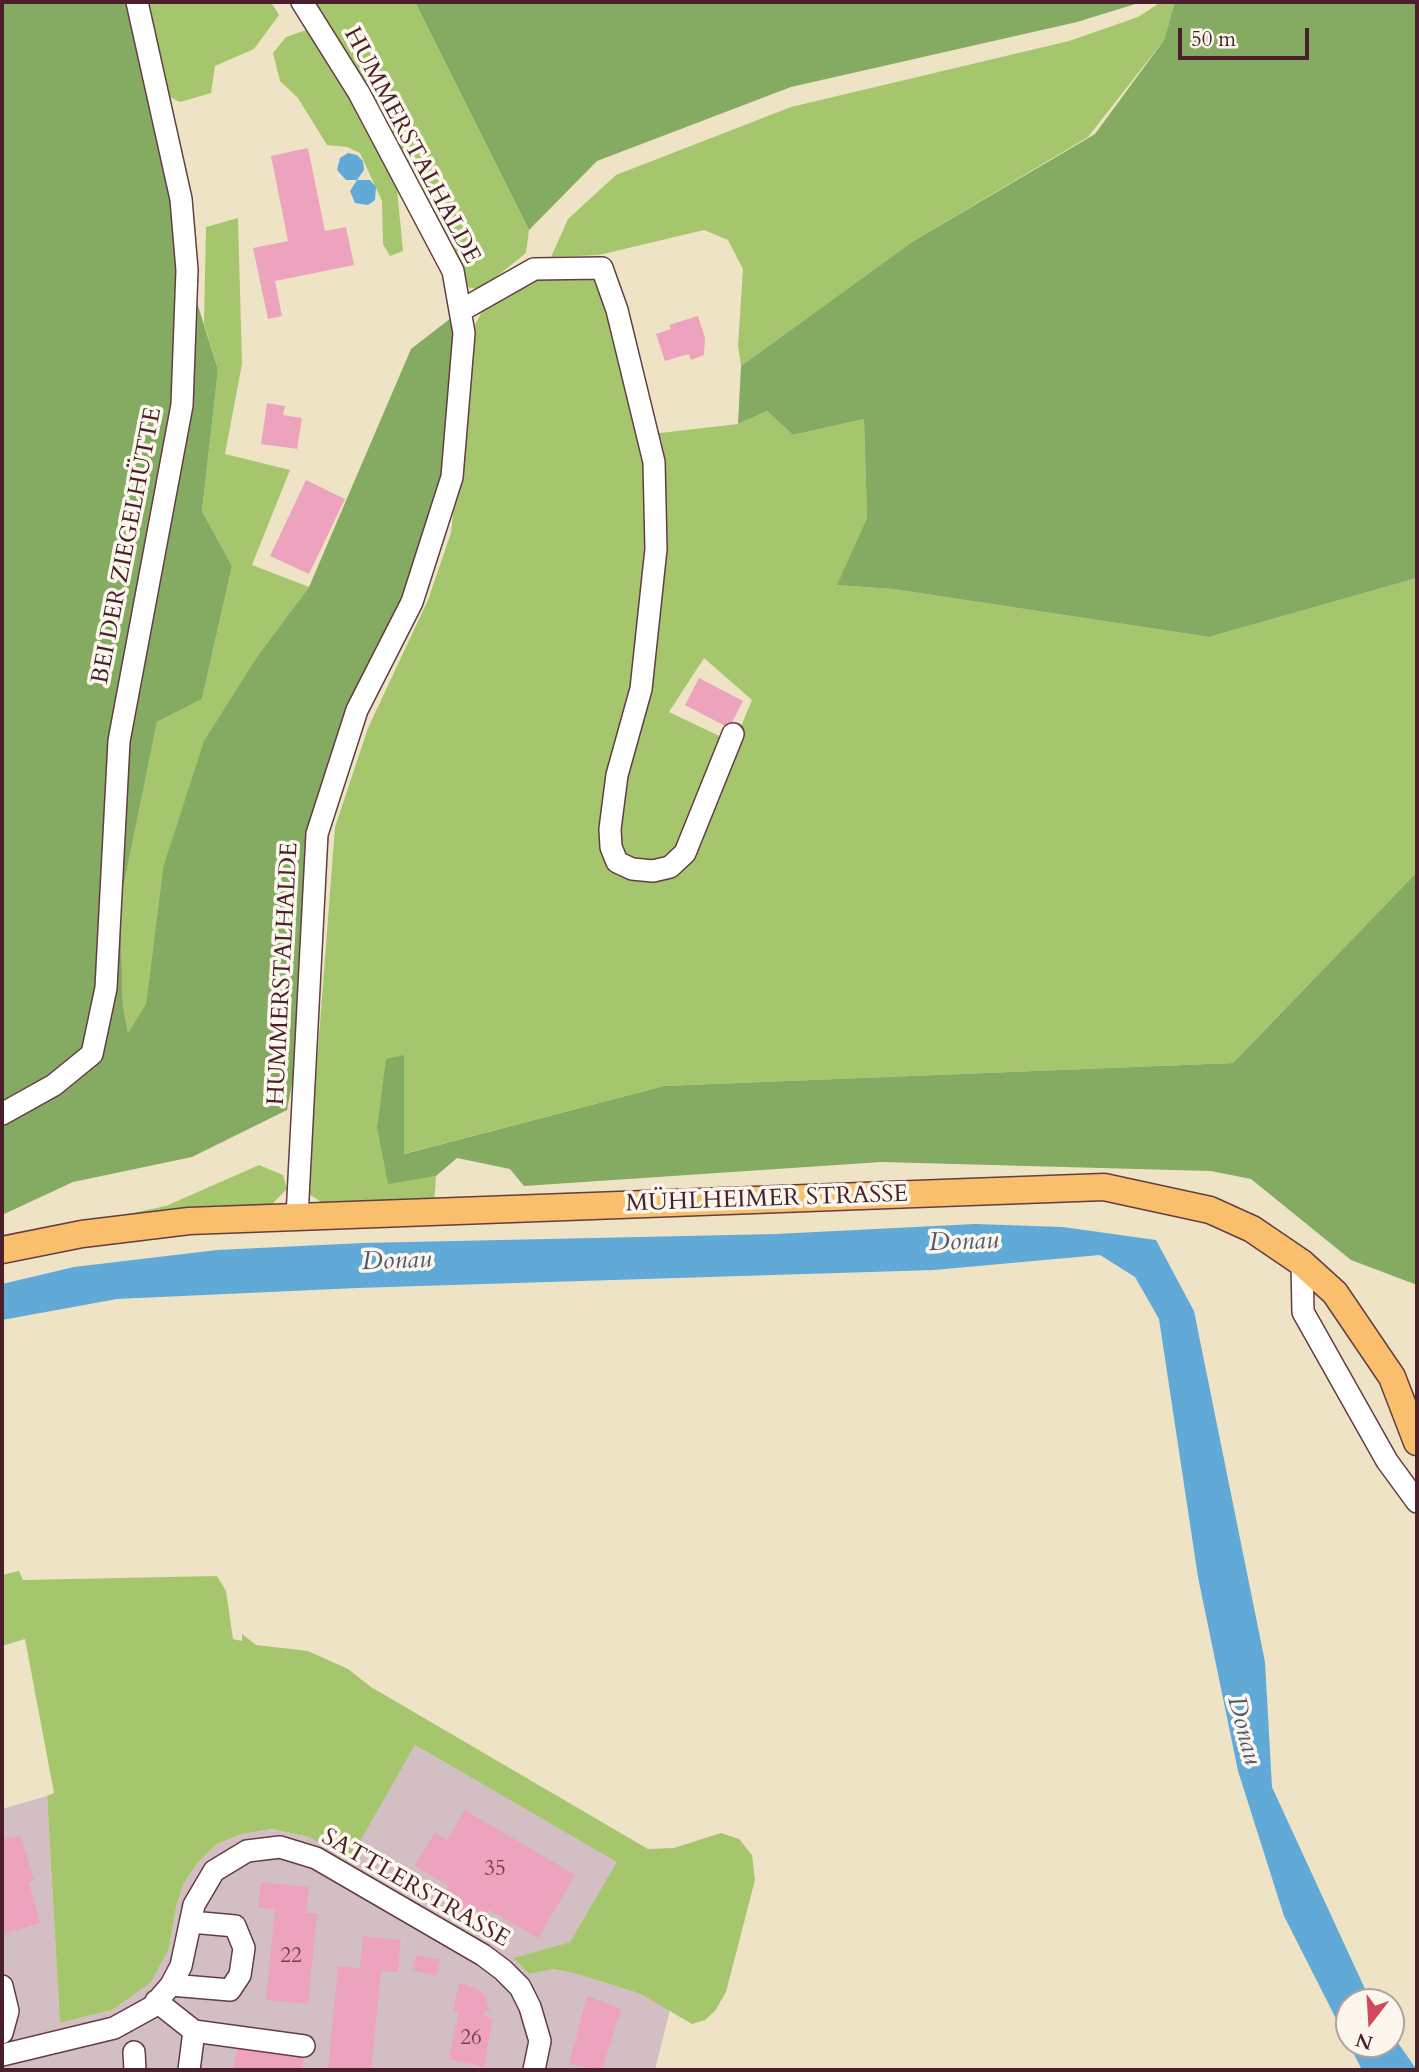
<!DOCTYPE html>
<html>
<head>
<meta charset="utf-8">
<style>
	body { margin:0 }
	#map { position:relative; width:1419px; height:2072px; overflow:hidden; background:#eee4c5; font-family:Cardo,serif }
	canvas { display:block }
	.frame { position:absolute; inset:0; border:4px solid #4a1f2b; pointer-events:none }
	.north { position:absolute; left:1335px; top:1988px; width:70px; height:70px; box-sizing:border-box; background:#fbf7ec; border:2px solid #b4a19f; border-radius:50%; rotate:197deg; font-size:19px; font-weight:700; line-height:28px; text-align:center; color:#4a1f2b }
	.north::after { content:''; display:block; margin:auto; width:24px; height:32px; background:#d1495b; clip-path:polygon(50% 0,100% 100%,50% 72%,0 100%) }
	.scale { position:absolute; left:1178px; top:28px; width:131px; height:32px; box-sizing:border-box; border:4px solid #4a1f2b; border-top:0; padding-left:9px; font-size:21px; line-height:24px; white-space:nowrap; color:#4a1f2b; -webkit-text-stroke:5px #fbf7ec; paint-order:stroke }
</style>
</head>
<body>
<div id="map">
<canvas width="1419" height="2072"></canvas>
<div class="frame"></div>
<div class="north">N</div>
<div class="scale">50 m</div>
</div>
<script>
const ctx = document.querySelector('canvas').getContext('2d');
ctx.lineJoin = 'round';
function paint(path, color) {
  ctx.fillStyle = color;
  ctx.fill(path, 'evenodd');
}
function shape(rows) {
  const path = new Path2D();
  for (const r of rows) {
    path.moveTo(r[0], r[1]);
    for (let i = 2; i < r.length; i += 2) path.lineTo(r[i], r[i + 1]);
  }
  return path;
}
function stroke(path, color, width, dash) {
  ctx.strokeStyle = color;
  ctx.lineWidth = width;
  ctx.lineCap = dash ? 'butt' : 'round';
  ctx.setLineDash(dash || []);
  ctx.stroke(path);
}
function write(font, color, halo, rows, align = 'center') {
  ctx.font = font + ' Cardo,serif';
  ctx.lineWidth = 7;
  ctx.setLineDash([]);
  ctx.textBaseline = 'middle';
  ctx.strokeStyle = halo;
  ctx.fillStyle = color;
  for (const [text, x, y, turn = 0] of rows) {
    ctx.save();
    ctx.translate(x, y);
    ctx.rotate((+turn || 0) * Math.PI / 180);
    ctx.textAlign = isNaN(turn) ? turn : align;
    if (halo) ctx.strokeText(text, 0, 0);
    ctx.fillText(text, 0, 0);
    ctx.restore();
  }
}
const industrial = shape([
	[415,1745,618,1862,570,1942,513,1958,529,1974,554,1969,577,1974,641,1994,670,2010,655,2070,2,2070,2,1809,47,1796,60,2023,112,2010,169,1948,177,1903,184,1883,198,1862,217,1844,242,1834,272,1829,309,1837,350,1858]
]);
const green = shape([
	[148,2,271,2,279,15,254,49,215,66,211,93,180,102,170,97],
	[306,2,415,2,529,230,526,253,480,290,468,287,359,81],
	[1161,2,1175,2,1164,40,1088,137,912,242,741,366,738,346,743,269,728,240,704,230,599,255,551,257,568,219,616,175,791,107,1069,41,1138,17],
	[306,30,316,36,396,179,403,251,390,256,383,244,382,201,360,153,347,147,327,145,298,98,280,81,273,53,286,37],
	[238,218,242,364,225,454,290,470,252,565,309,587,259,654,163,868,146,1004,128,1034,123,1007,120,904,157,722,202,699,232,566,202,511,218,370,204,323,206,227],
	[551,274,602,279,643,435,738,424,767,411,793,435,864,419,867,518,838,585,893,589,1209,637,1417,578,1417,872,1233,1063,664,1086,403,1154,404,1055,377,1129,388,1183,436,1176,434,1205,323,1203,307,1193,335,827,368,728,428,600,451,533,472,331,483,309,507,289],
	[704,658,752,700,734,743,669,712],
	[259,1165,283,1175,287,1189,268,1208,109,1218,166,1206],
	[19,1571,23,1580,217,1576,226,1591,233,1639,242,1641,242,1634,256,1645,308,1651,348,1669,371,1687,648,1849,674,1848,721,1833,739,1839,752,1855,755,1880,726,1992,715,2011,705,2020,692,2024,641,1994,577,1974,554,1969,529,1974,513,1958,570,1942,617,1862,415,1745,350,1859,309,1837,272,1829,242,1834,217,1844,198,1862,184,1883,177,1903,169,1948,151,1982,112,2010,60,2023,47,1796,54,1793,25,1639,2,1646,2,1575]
]);
const forest = shape([
	[2,2,137,2,187,270,218,370,202,511,232,566,202,699,157,722,120,904,123,1007,128,1033,146,1004,163,868,204,741,259,654,309,587,411,349,460,311,452,477,317,834,310,992,287,1110,192,1157,73,1182,2,1215],
	[415,2,1142,2,1077,22,791,87,597,161,529,230],
	[1175,2,1417,2,1417,578,1209,637,893,589,837,585,867,518,864,419,793,435,767,411,738,424,741,366,912,242,1095,134,1164,40],
	[1417,872,1417,1285,1351,1260,1251,1179,1211,1171,881,1162,524,1186,510,1169,457,1158,436,1176,388,1184,377,1129,386,1059,404,1055,404,1154,664,1086,1233,1063]
]);
const water = shape([
	[348,153,357,155,363,161,364,170,357,180,370,180,376,187,375,200,368,205,355,203,350,191,357,180,346,180,337,170,340,158],
	[975,1224,1063,1227,1156,1240,1194,1311,1265,1662,1272,1787,1371,2002,1349,2002,1349,2044,1391,2044,1391,2033,1417,2070,1362,2070,1284,1916,1238,1771,1198,1577,1159,1319,1135,1277,1100,1255,934,1270,357,1288,117,1299,2,1320,2,1284,74,1267,217,1250,363,1243,776,1234]
]);
const building = shape([
	[308,148,325,231,346,227,354,265,275,281,282,316,268,319,253,248,288,241,271,156],
	[698,316,705,338,704,355,691,360,689,354,665,361,656,334,671,329,669,325],
	[267,403,285,406,283,415,302,418,297,449,261,444],
	[306,480,345,499,309,574,270,556],
	[699,678,743,701,729,728,685,705],
	[465,1810,575,1875,538,1938,489,1910,484,1917,472,1910,460,1913,457,1901,444,1893,449,1886,415,1866,435,1832,447,1840],
	[21,1835,34,1881,29,1883,40,1923,2,1934,2,1840],
	[261,1882,309,1887,306,1913,317,1913,308,2004,266,2000,275,1909,258,1908],
	[363,1936,401,1940,398,1972,381,1971,371,2070,328,2070,338,1966,360,1969],
	[416,1955,440,1960,436,1976,413,1970],
	[459,1983,478,1989,485,1996,490,2011,485,2010,484,2016,493,2018,484,2067,449,2059,459,2012,453,2011],
	[587,1996,621,2009,602,2070,569,2064],
	[238,2048,304,2055,302,2070,233,2069]
]);
const minor = shape([
	[460,311,534,269,602,268,617,310,654,462,656,549,641,689,617,775,610,829,611,847,617,862,632,869,653,871,670,867,685,853,733,734],
	[2,1114,54,1085,92,1054,106,988,119,741,182,405,187,270,181,199,137,2],
	[297,1217,317,834,357,710,412,602,452,477,464,333,453,271,359,93,302,2],
	[1302,1263,1303,1312,1387,1461,1417,1502],
	[171,1985,230,1990,240,1975,244,1948,235,1926,191,1922],
	[2,1986,8,2011,2,2033],
	[156,2001,194,2031,189,2070],
	[194,2031,304,2046],
	[134,2052,135,2070],
	[2,2055,114,2028,152,2007,171,1985,181,1966,194,1905,214,1871,247,1851,280,1847,316,1858,483,1955,503,1970,520,1987,530,2007,540,2041,534,2070]
]);
const major = shape([
	[2,1250,82,1234,189,1221,1104,1187,1210,1210,1252,1229,1302,1263,1335,1293,1392,1377,1417,1442]
]);
const numberNames = [
	["35",495,1870],
	["22",291,1957],
	["26",471,2039]
];
const streetNames = [
	["HUMMERSTALHALDE",411,146,62],
	["BEI DER ZIEGELHÜTTE",128,546,-79],
	["HUMMERSTALHALDE",284,974,-87],
	["MÜHLHEIMER STRASSE",767,1200,-2],
	["SATTLERSTRASSE",415,1889,30]
];
const waterNames = [
	["Donau",964,1243,-2],
	["Donau",397,1262,-2],
	["Donau",1243,1731,75]
];
paint(industrial, '#d2bec3');
paint(green, '#a6c66e');
paint(forest, '#84ab61');
paint(water, '#61aad8');
paint(building, '#eda3be');
stroke(minor, '#633d42', 24);
stroke(major, '#633d42', 29);
stroke(minor, '#fff', 21);
stroke(major, '#f9bf6d', 26);
write('21px', '#734050', null, numberNames);
write('24px', '#4a1f2b', '#fbf7ec', streetNames);
write('italic 26px', '#535770', '#fbf7ec', waterNames);
</script>
</body>
</html>
